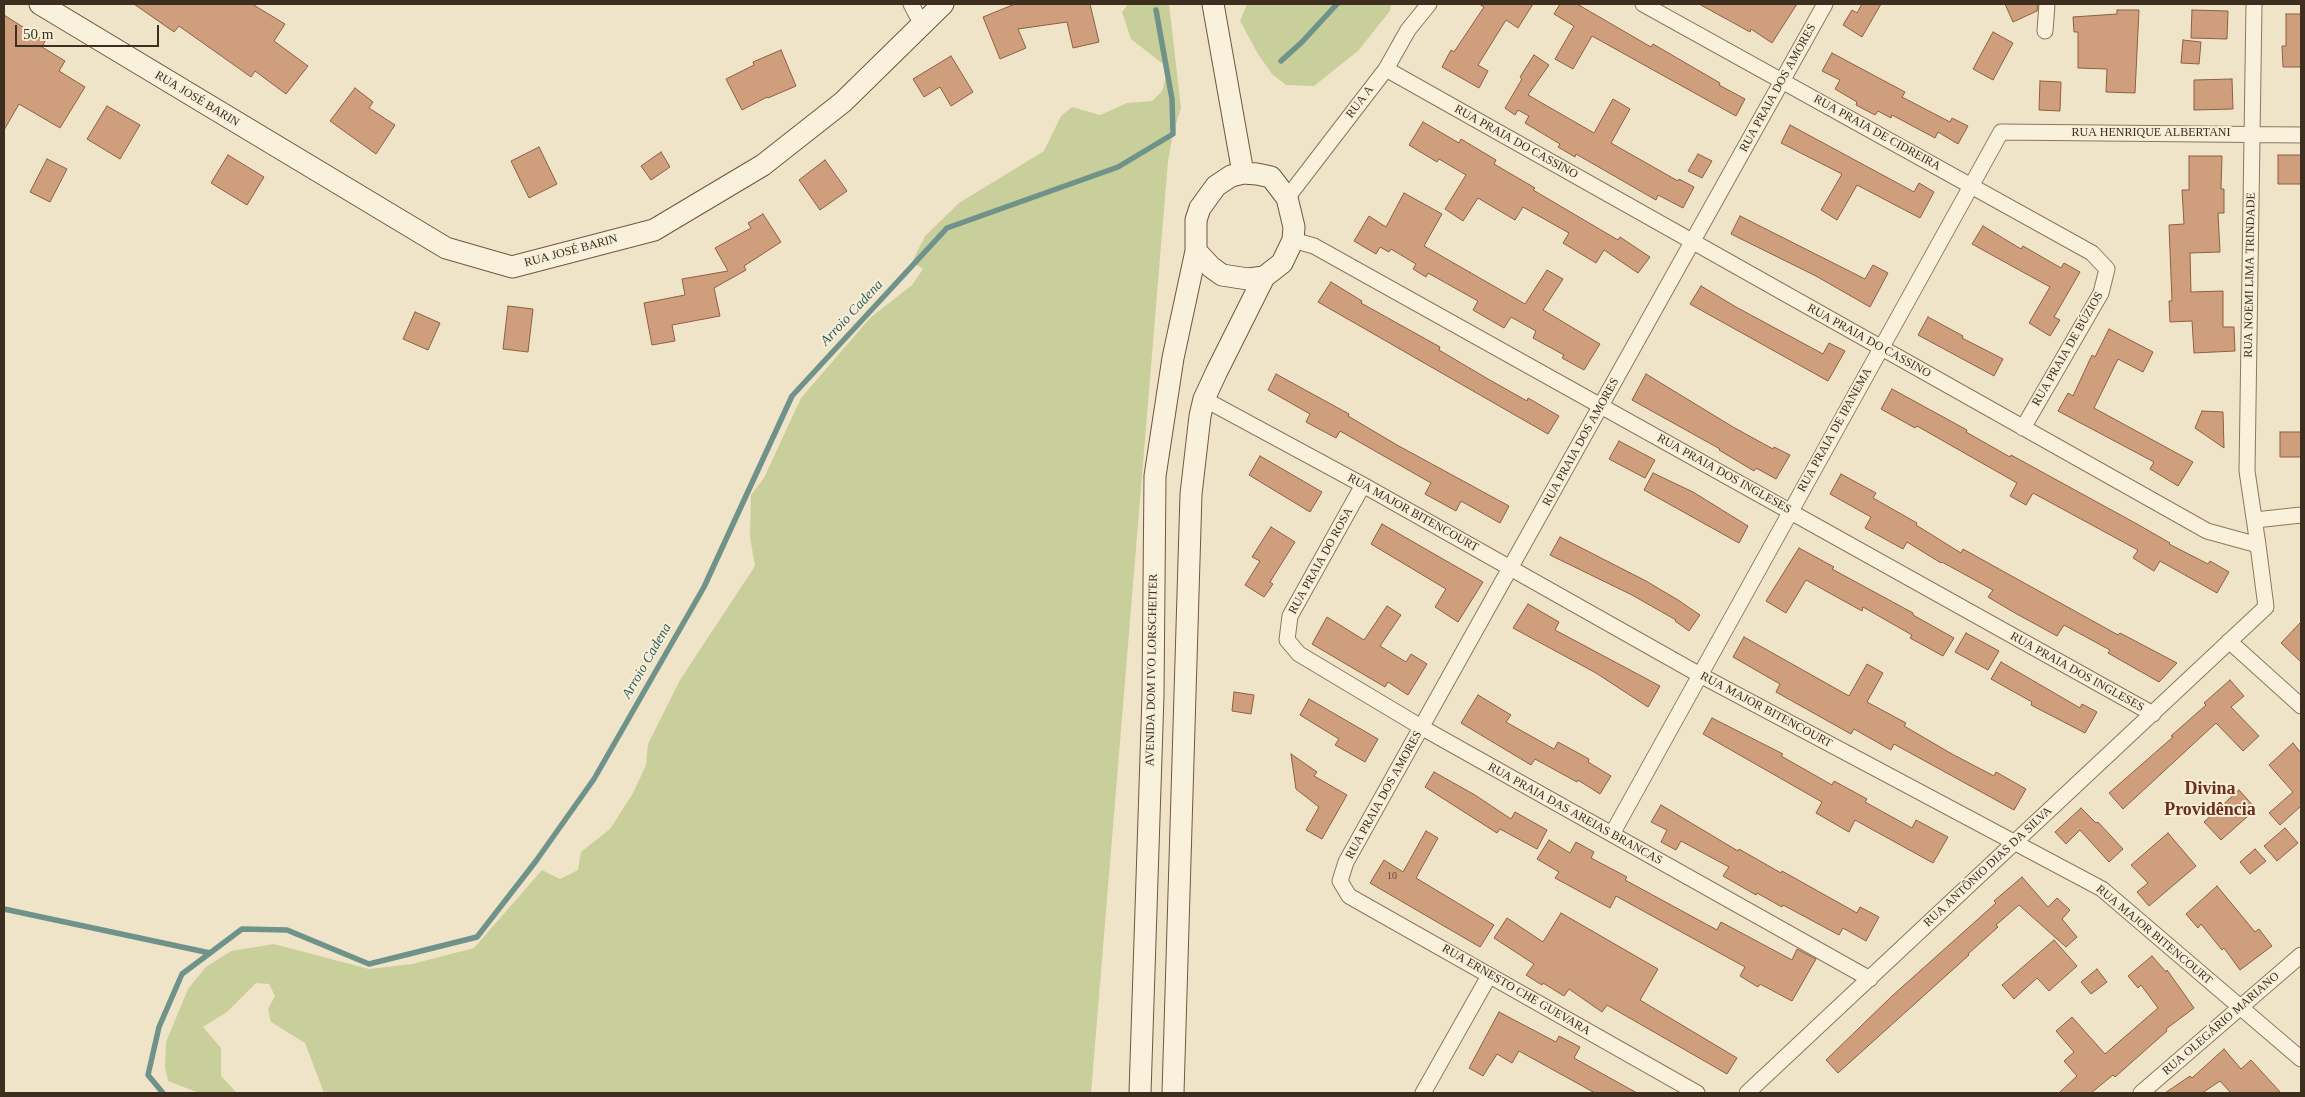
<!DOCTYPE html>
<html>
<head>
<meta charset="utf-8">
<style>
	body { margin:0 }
	#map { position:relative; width:2305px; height:1097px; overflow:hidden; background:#f0e4c8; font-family:Georgia,serif }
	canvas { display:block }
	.frame { position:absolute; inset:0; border:5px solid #3d2e20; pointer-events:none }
	.scale { position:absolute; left:15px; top:25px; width:144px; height:22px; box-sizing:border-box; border:2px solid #3d2e20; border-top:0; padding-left:6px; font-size:15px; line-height:18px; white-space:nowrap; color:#3d2e20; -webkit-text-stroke:4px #f7eed8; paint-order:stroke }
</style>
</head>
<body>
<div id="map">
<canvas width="2305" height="1097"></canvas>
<div class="frame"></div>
<div class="scale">50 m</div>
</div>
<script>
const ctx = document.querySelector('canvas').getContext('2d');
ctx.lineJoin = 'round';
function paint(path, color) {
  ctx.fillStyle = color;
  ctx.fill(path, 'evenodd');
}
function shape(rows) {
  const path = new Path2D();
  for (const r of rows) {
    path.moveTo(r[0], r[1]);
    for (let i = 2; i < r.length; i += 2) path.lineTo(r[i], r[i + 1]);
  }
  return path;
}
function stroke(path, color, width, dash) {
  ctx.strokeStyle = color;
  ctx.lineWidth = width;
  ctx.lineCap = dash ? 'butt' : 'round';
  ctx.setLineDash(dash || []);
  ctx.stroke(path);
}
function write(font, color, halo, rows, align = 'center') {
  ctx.font = font + ' Georgia,serif';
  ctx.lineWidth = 4;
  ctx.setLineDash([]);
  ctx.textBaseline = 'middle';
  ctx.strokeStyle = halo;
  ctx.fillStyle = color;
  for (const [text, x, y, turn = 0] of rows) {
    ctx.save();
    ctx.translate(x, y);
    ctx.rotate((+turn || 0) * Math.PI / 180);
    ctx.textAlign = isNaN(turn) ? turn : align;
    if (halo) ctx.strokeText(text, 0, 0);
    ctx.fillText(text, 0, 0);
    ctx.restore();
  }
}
const green = shape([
	[1128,4,1169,4,1181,108,1173,134,1168,161,1091,1093,324,1093,305,1043,271,1022,268,1009,275,996,269,984,256,983,227,1012,203,1027,221,1048,221,1076,237,1093,199,1093,168,1081,165,1067,166,1042,188,989,206,967,231,951,274,944,369,969,412,964,474,948,542,870,560,879,578,870,581,852,610,829,633,793,646,765,648,744,680,680,755,566,750,537,751,495,764,478,801,398,870,318,912,285,923,269,912,262,925,236,959,203,1044,151,1061,116,1072,107,1100,115,1127,103,1152,101,1162,91,1166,77,1163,64,1131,39,1122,12],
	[1247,4,1391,4,1390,11,1358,51,1314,86,1286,85,1272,74,1258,54,1240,21]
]);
const stream = shape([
	[1281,61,1302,42,1337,4],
	[4,909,210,953],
	[163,1093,148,1075,159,1027,182,974,242,929,287,930,369,964,477,937,536,861,594,779,704,587,792,396,947,228,1118,167,1173,134,1172,99,1156,10]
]);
const building = shape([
	[134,4,252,4,285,24,274,41,308,66,286,94,255,71,251,77,179,26,174,32,134,4],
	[1015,4,1090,4,1099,42,1073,48,1067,22,1018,29,1026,48,1000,59,983,17,1015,4],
	[1479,4,1533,4,1518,28,1506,20,1478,65,1488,71,1479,88,1442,67,1451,50,1454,52,1484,7,1479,4],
	[1560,4,1577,4,1651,47,1653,44,1720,83,1719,85,1745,99,1736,116,1592,36,1573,69,1555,59,1574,26,1554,14,1560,4],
	[1699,4,1797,4,1772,43,1751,29,1750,32,1699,4],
	[1862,4,1881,4,1862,37,1843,25,1852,10,1857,13,1862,4],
	[2005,4,2038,4,2037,11,2013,22,2005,4],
	[2117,10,2139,10,2135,93,2106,92,2107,69,2078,68,2078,32,2074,32,2073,17,2117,14,2117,10],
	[2192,10,2228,11,2227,39,2191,38,2192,10],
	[2286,14,2301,14,2301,67,2283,67,2282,46,2286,46,2286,14],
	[4,15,45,41,42,47,65,61,59,71,85,87,60,128,19,104,4,130,4,15],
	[1993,32,2013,43,1993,80,1973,69,1993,32],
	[2183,40,2201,42,2199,64,2181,63,2183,40],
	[781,50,796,86,768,98,767,97,742,110,726,79,754,65,753,62,781,50],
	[1832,53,1905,92,1902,97,1950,122,1952,118,1968,126,1958,144,1938,132,1935,138,1892,115,1891,118,1878,111,1875,115,1856,105,1857,102,1835,89,1840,80,1822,71,1832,53],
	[1534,55,1549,65,1528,95,1594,133,1613,99,1630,109,1611,143,1678,181,1679,179,1694,187,1683,208,1658,195,1656,200,1576,154,1575,157,1558,147,1560,144,1525,123,1529,116,1518,110,1515,115,1505,108,1522,79,1520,77,1534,55],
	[951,56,973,92,951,106,940,87,924,97,913,79,951,56],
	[2232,79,2233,109,2194,110,2194,80,2232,79],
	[2040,81,2061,82,2060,111,2039,110,2040,81],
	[355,88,373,102,369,108,395,125,376,154,330,121,355,88],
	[107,106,140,125,120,159,87,139,107,106],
	[1423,122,1459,143,1461,139,1496,160,1494,164,1535,188,1533,190,1618,240,1620,237,1650,257,1638,273,1604,250,1596,263,1563,243,1569,233,1523,207,1515,220,1478,198,1463,221,1445,209,1466,175,1439,159,1437,162,1409,145,1423,122],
	[1790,125,1914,192,1919,183,1934,192,1920,218,1857,185,1837,220,1821,210,1842,174,1781,143,1790,125],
	[539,147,557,184,529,198,511,161,539,147],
	[661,152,670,167,651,180,641,166,661,152],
	[1698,154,1712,161,1702,178,1688,171,1698,154],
	[228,155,264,177,247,205,211,183,228,155],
	[2278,155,2301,155,2301,184,2278,184,2278,155],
	[2189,156,2222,156,2221,189,2224,189,2224,213,2218,213,2220,252,2190,253,2191,292,2223,291,2223,327,2234,327,2235,351,2194,353,2192,321,2170,322,2169,301,2172,301,2169,225,2184,224,2182,190,2189,190,2189,156],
	[47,159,67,169,50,202,30,192,47,159],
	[825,160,847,191,820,210,799,180,825,160],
	[1404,193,1442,214,1424,246,1525,304,1547,270,1563,279,1543,310,1600,344,1584,370,1562,358,1564,355,1533,338,1536,331,1511,317,1504,328,1473,310,1478,301,1428,273,1426,277,1413,269,1416,264,1391,249,1389,252,1380,247,1376,254,1354,241,1369,216,1386,227,1404,193],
	[763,214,781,242,744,266,746,270,714,288,720,316,672,325,675,341,652,345,644,303,685,295,682,279,728,271,715,248,751,228,748,223,763,214],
	[1740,216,1865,279,1873,265,1888,273,1870,307,1816,276,1731,234,1740,216],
	[1983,226,2021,249,2023,246,2061,268,2064,263,2080,272,2054,317,2060,320,2050,336,2029,323,2050,287,1972,244,1983,226],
	[1331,282,1362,301,1361,303,1440,347,1439,350,1488,379,1527,401,1528,398,1559,416,1548,434,1318,302,1331,282],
	[1701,286,1736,307,1823,354,1829,343,1845,351,1828,381,1690,304,1701,286],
	[508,306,533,309,528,352,503,349,508,306],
	[415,312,440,323,428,350,403,339,415,312],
	[1928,317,1963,336,1962,338,2003,359,1994,376,1918,335,1928,317],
	[2109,329,2153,352,2143,372,2118,359,2094,408,2193,462,2178,486,2150,469,2154,462,2058,411,2068,393,2073,396,2092,355,2095,357,2109,329],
	[1276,374,1349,414,1348,416,1397,445,1509,506,1500,523,1461,501,1456,511,1425,494,1431,483,1340,431,1336,438,1306,422,1310,414,1268,390,1276,374],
	[1646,374,1733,427,1773,449,1774,447,1790,455,1776,479,1756,468,1754,471,1719,450,1720,449,1632,400,1646,374],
	[1892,389,1967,430,1966,432,2010,457,2011,455,2137,524,2170,543,2169,544,2208,564,2210,561,2229,572,2217,593,2160,561,2154,571,2133,558,2138,550,2033,493,2026,505,2010,496,2017,483,1917,426,1915,428,1881,409,1892,389],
	[2202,411,2223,412,2224,448,2195,428,2202,411],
	[2280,432,2301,432,2301,457,2280,457,2280,432],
	[1619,441,1655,460,1645,478,1609,459,1619,441],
	[1260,456,1322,492,1310,512,1249,475,1260,456],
	[1653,473,1693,492,1748,526,1739,543,1644,490,1653,473],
	[1841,474,1876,493,1873,498,1917,523,1916,525,1961,553,1963,549,2118,635,2120,633,2177,663,2159,682,2108,653,2110,650,2064,625,2057,636,2015,613,1988,597,1993,590,1942,562,1941,563,1907,542,1903,549,1865,528,1871,517,1830,494,1841,474],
	[1382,524,1483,582,1458,622,1435,607,1446,589,1371,544,1382,524],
	[1271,527,1295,542,1270,582,1273,584,1264,597,1245,585,1260,561,1252,557,1271,527],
	[1560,537,1646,581,1678,600,1700,615,1689,631,1675,621,1676,620,1632,595,1550,555,1560,537],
	[1799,548,1834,567,1832,569,1913,613,1913,615,1954,638,1943,656,1910,638,1912,635,1863,607,1862,611,1806,580,1786,613,1766,601,1799,548],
	[1528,604,1559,622,1555,630,1660,686,1648,707,1596,673,1513,628,1528,604],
	[1387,606,1401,615,1380,646,1406,662,1411,654,1427,664,1408,695,1388,682,1385,687,1312,644,1327,617,1364,640,1387,606],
	[2301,622,2301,662,2281,643,2301,622],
	[1966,633,1999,651,1988,670,1955,652,1966,633],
	[1744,637,1849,696,1867,664,1883,673,1867,702,1906,723,1904,726,1952,754,1994,776,1996,772,2026,789,2014,810,1894,744,1891,750,1854,729,1851,734,1776,692,1780,684,1733,657,1744,637],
	[2001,662,2080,708,2082,704,2097,712,2085,733,2031,705,2032,702,1991,679,2001,662],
	[2230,680,2244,696,2231,707,2259,736,2243,751,2216,723,2123,809,2109,793,2173,737,2171,736,2206,705,2204,703,2230,680],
	[1234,692,1254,695,1251,714,1232,711,1234,692],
	[1478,695,1511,715,1506,722,1554,749,1558,742,1589,759,1588,762,1611,776,1600,794,1578,780,1577,782,1535,759,1531,765,1461,723,1478,695],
	[1309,699,1378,739,1365,762,1335,745,1339,739,1300,715,1309,699],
	[1712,718,1783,754,1781,756,1832,785,1834,781,1867,799,1865,802,1912,828,1916,820,1948,837,1933,863,1855,820,1849,832,1816,813,1822,802,1703,734,1712,718],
	[2293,743,2301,753,2301,806,2280,825,2269,813,2293,792,2269,765,2293,743],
	[1291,754,1317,772,1314,776,1347,795,1322,839,1306,830,1319,807,1296,789,1291,754],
	[1434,772,1475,795,1511,819,1515,812,1547,830,1537,849,1500,829,1497,833,1425,787,1434,772],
	[2239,790,2256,809,2221,840,2204,822,2239,790],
	[1661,805,1738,851,1739,849,1781,873,1782,871,1857,913,1860,907,1879,917,1866,941,1843,928,1839,935,1783,905,1782,907,1757,893,1756,895,1723,876,1729,867,1681,841,1676,850,1661,842,1667,830,1651,822,1661,805],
	[2081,808,2096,823,2098,822,2123,849,2109,862,2080,830,2066,844,2055,832,2081,808],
	[2285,828,2298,843,2277,861,2264,846,2285,828],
	[1426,831,1438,838,1416,878,1494,925,1480,947,1370,883,1384,860,1403,872,1426,831],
	[2168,833,2196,866,2149,906,2137,892,2148,883,2131,865,2168,833],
	[1549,840,1570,853,1576,842,1594,852,1591,858,1627,877,1625,880,1717,930,1721,922,1792,960,1797,949,1816,959,1792,1001,1760,984,1758,987,1740,976,1745,967,1616,896,1610,908,1555,878,1559,872,1537,859,1549,840],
	[2255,849,2266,861,2250,874,2240,862,2255,849],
	[2022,877,2048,907,2057,898,2070,910,2062,919,2077,937,2066,947,2019,905,1996,925,1998,927,1968,954,1969,955,1838,1073,1826,1060,1892,996,1996,903,1994,901,2022,877],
	[2217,886,2255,932,2259,929,2272,946,2240,970,2224,948,2222,950,2201,924,2198,928,2186,914,2217,886],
	[1561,913,1658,969,1640,1000,1737,1058,1727,1074,1607,1005,1602,1012,1569,989,1564,996,1543,983,1542,985,1526,975,1534,964,1494,938,1507,918,1543,942,1561,913],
	[2054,940,2077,966,2049,991,2037,978,2014,999,2002,985,2054,940],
	[2152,956,2166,972,2167,970,2194,1008,2166,1029,2167,1031,2115,1077,2113,1075,2091,1093,2059,1093,2077,1076,2064,1061,2074,1052,2056,1031,2072,1017,2105,1054,2158,1008,2141,985,2138,988,2128,976,2152,956],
	[2097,969,2107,982,2091,994,2081,982,2097,969],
	[1499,1012,1556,1042,1559,1036,1580,1047,1574,1058,1637,1093,1595,1093,1519,1051,1512,1063,1497,1054,1483,1076,1469,1068,1499,1012],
	[2224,1049,2241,1069,2251,1060,2281,1093,2231,1093,2220,1081,2202,1093,2165,1093,2190,1076,2192,1078,2224,1049]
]);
const street = shape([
	[911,4,922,25],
	[1643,4,2092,253,2107,269,2101,293,2023,428],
	[2254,4,2247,471,2258,545],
	[2045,31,2047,4],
	[1386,69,2207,531,2258,545,2266,607,1747,1093],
	[1287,198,1386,69,1408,30,1429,4],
	[1293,240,1314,246,2153,714],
	[1204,399,1363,485,1700,675,2102,889,2301,1059],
	[1363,485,1290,616,1287,640,1299,654,1421,727,1870,979],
	[2255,520,2301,515],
	[2229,641,2301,706],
	[1612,834,2001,132,2301,135],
	[1423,1093,1489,976],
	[1697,1093,1349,896,1340,881,1346,862,1825,4],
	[2141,1093,2301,955]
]);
const secondary = shape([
	[40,4,446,248,512,267,654,230,763,165,843,102,943,4],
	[1213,4,1243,173],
	[1196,251,1211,267,1222,275,1248,279,1264,277],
	[1140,1093,1153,695,1155,476,1173,358,1196,251,1196,220,1200,208,1216,186,1231,176,1243,173,1257,174,1271,177,1287,198,1294,227,1293,240,1282,263,1264,277,1217,371,1204,399,1200,416,1191,494,1173,1093]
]);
const numberNames = [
	["10",1392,876]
];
const streetNames = [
	["RUA PRAIA DOS AMORES",1778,88,-61],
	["RUA JOSÉ BARIN",197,99,31],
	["RUA A",1360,102,-53],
	["RUA PRAIA DE CIDREIRA",1877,133,29],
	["RUA HENRIQUE ALBERTANI",2151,133],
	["RUA PRAIA DO CASSINO",1516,142,29],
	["RUA JOSÉ BARIN",571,251,-15],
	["RUA NOEMI LIMA TRINDADE",2250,275,-89],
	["RUA PRAIA DO CASSINO",1869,341,29],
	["RUA PRAIA DE BÚZIOS",2068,349,-60],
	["RUA PRAIA DE IPANEMA",1835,430,-61],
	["RUA PRAIA DOS AMORES",1581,442,-61],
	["RUA PRAIA DOS INGLESES",1724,474,29],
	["RUA MAJOR BITENCOURT",1413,513,29],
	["RUA PRAIA DO ROSA",1321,561,-61],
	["AVENIDA DOM IVO LORSCHEITER",1152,670,-89],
	["RUA PRAIA DOS INGLESES",2077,672,29],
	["RUA MAJOR BITENCOURT",1766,710,28],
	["RUA PRAIA DOS AMORES",1384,795,-61],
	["RUA PRAIA DAS AREIAS BRANCAS",1575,814,29],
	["RUA ANTÔNIO DIAS DA SILVA",1988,867,-43],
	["RUA MAJOR BITENCOURT",2154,935,40],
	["RUA ERNESTO CHE GUEVARA",1516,990,30],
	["RUA OLEGÁRIO MARIANO",2221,1024,-41]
];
const waterNames = [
	["Arroio Cadena",852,313,-47],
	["Arroio Cadena",647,661,-60]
];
const districtNames = [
	["Divina",2210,789],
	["Providência",2210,810]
];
paint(green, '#c9cf9b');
stroke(stream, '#6f938a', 5.5);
paint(building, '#cf9f7d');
stroke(building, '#8d5f41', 1);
stroke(street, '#8d765c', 17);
stroke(secondary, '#6f573f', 23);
stroke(street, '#faf1dc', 15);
stroke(secondary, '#faf1dc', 21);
write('10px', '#624a37', null, numberNames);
write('12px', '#3d2e20', '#f7eed8', streetNames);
write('italic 14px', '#2f5d5a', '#f7eed8', waterNames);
write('bold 18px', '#6b2e1e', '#f7eed8', districtNames);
</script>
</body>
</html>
